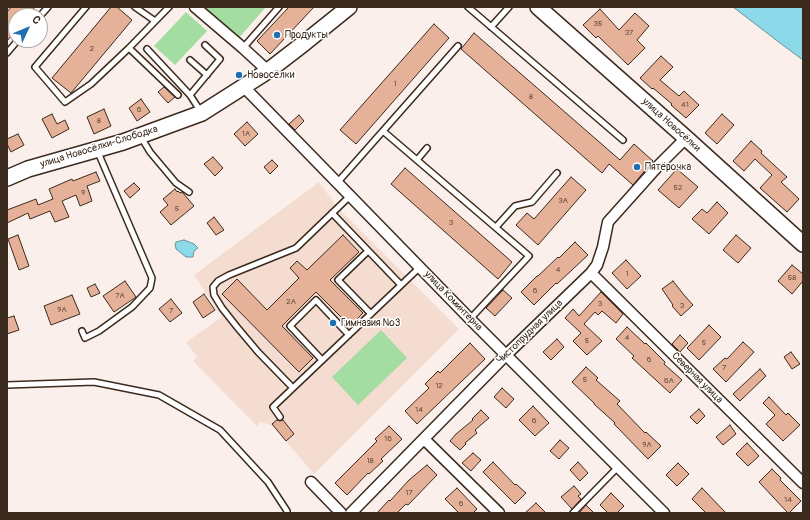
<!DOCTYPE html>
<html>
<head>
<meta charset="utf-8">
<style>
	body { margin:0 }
	#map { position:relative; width:810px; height:520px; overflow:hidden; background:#faefea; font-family:Pangolin,sans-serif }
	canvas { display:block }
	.frame { position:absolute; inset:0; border:8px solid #3b2a1e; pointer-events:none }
	.north { position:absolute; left:8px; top:8px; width:40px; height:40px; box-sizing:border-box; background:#fff; border:1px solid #b1aaa5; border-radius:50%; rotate:46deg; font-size:11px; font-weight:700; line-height:16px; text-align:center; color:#3b2a1e }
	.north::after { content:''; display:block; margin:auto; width:14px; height:18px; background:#1f6fb2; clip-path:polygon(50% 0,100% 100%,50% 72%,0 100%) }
</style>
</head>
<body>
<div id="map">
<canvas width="810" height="520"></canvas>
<div class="frame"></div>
<div class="north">С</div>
</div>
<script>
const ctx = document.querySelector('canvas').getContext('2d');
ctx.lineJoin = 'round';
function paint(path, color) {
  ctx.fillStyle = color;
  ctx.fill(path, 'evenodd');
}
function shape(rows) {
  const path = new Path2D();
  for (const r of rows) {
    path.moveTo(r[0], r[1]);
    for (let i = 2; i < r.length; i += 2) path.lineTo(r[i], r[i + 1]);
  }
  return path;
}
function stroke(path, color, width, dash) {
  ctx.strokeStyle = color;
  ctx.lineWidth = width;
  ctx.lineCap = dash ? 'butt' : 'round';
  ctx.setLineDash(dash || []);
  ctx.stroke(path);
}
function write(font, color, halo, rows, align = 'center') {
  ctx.font = font + ' Pangolin,sans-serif';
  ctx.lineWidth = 3;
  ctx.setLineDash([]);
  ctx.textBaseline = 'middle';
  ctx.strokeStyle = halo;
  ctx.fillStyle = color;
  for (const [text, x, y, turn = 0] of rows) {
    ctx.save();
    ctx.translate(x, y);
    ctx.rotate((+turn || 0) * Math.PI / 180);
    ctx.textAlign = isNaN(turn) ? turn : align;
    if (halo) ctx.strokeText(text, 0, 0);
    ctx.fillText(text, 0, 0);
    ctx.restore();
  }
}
const built = shape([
	[319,182,338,208,459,329,314,474,272,425,260,422,257,426,193,361,197,357,186,342,222,317,194,275]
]);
const green = shape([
	[200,7,266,7,237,40],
	[186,12,207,31,175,65,154,46],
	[381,330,407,358,358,405,332,377]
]);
const water = shape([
	[733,7,803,7,803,60,784,46,733,7],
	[184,240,194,244,198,248,194,251,193,257,186,257,176,249,175,244,176,242,184,240]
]);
const building = shape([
	[11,7,35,7,28,16,16,16,16,30,7,41,7,12,11,7],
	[111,7,117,7,132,20,71,93,52,78,111,7],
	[289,7,314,7,270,54,257,41,289,7],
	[600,9,619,30,635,13,649,26,637,40,645,48,628,65,598,36,596,38,583,25,600,9],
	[434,24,449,38,356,144,340,130,434,24],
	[474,33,620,160,634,144,653,161,633,185,609,164,602,173,461,49,474,33],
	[661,56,673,67,660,80,679,96,684,91,699,105,686,118,671,105,672,104,653,88,652,89,640,78,661,56],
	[164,87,175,97,168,103,158,92,164,87],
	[141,99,150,112,137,121,129,108,141,99],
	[104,109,111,126,94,134,87,117,104,109],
	[52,114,57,124,65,120,69,129,52,138,42,119,52,114],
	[722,114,734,125,717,144,705,133,722,114],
	[299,115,304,121,295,130,289,124,299,115],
	[247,122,258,134,245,146,234,134,247,122],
	[18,134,24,145,11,152,7,144,7,139,18,134],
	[751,141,762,151,761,153,787,177,781,182,799,199,787,212,760,188,772,175,755,159,744,171,733,161,751,141],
	[213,157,223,168,215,176,204,164,213,157],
	[272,160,278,166,270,174,264,167,272,160],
	[405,168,512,262,498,279,391,184,405,168],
	[677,169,698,187,679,208,658,190,677,169],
	[96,172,100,181,87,186,92,201,80,206,76,195,62,201,69,217,55,222,50,211,30,219,28,213,7,223,7,210,36,199,38,205,53,199,49,189,72,179,73,181,96,172],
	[571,177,586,190,538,245,516,225,527,213,534,219,571,177],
	[134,183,140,189,130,198,124,191,134,183],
	[175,189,177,192,178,191,180,193,182,192,183,193,194,206,171,225,160,212,168,205,163,199,175,189],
	[717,202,728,213,709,234,692,219,702,209,707,213,717,202],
	[214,217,224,230,216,235,207,223,214,217],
	[18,235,29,266,19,270,8,239,18,235],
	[343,235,359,252,330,280,363,313,350,326,316,292,282,326,313,358,299,372,222,294,237,279,267,310,299,278,290,268,297,261,307,270,343,235],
	[736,235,751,248,738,263,723,250,736,235],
	[575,242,588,255,557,284,556,283,534,305,521,292,537,276,538,276,558,257,559,258,575,242],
	[626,260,641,276,627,289,612,273,626,260],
	[792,265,803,274,803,281,792,294,778,281,792,265],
	[125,281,136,297,114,312,103,296,125,281],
	[673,281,684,295,693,305,681,316,672,306,673,305,662,289,673,281],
	[95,284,100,293,91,297,87,288,95,284],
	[503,290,512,298,495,316,486,308,503,290],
	[601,292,623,314,616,323,602,311,598,315,595,312,584,324,602,341,587,355,573,341,581,333,565,318,573,309,579,316,601,292],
	[204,294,215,310,203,318,193,302,204,294],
	[72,295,80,314,51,325,44,306,72,295],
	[171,299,182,313,170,322,159,309,171,299],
	[14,316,19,330,7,334,7,318,14,316],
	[709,325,721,337,699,360,687,348,709,325],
	[627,327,645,344,646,343,665,362,664,364,682,380,670,393,632,358,634,356,616,339,627,327],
	[680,335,688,343,680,352,672,344,680,335],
	[557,339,564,347,551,360,543,352,557,339],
	[743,342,754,352,726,382,713,369,725,358,727,359,743,342],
	[470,343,485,359,417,424,405,411,429,388,425,384,438,371,440,373,470,343],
	[791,352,800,364,792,369,784,357,791,352],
	[586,367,598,378,596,380,620,401,617,404,645,433,646,432,661,446,648,459,614,424,615,423,594,404,594,403,572,382,586,367],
	[760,369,766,376,740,401,733,394,760,369],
	[502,388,514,399,506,408,494,397,502,388],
	[769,397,786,415,788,413,800,425,783,441,766,424,775,415,763,403,769,397],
	[533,406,549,423,535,436,519,420,533,406],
	[699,409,705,416,697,424,690,417,699,409],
	[481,410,489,418,475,430,477,433,465,443,466,444,460,450,450,441,456,434,473,420,472,419,481,410],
	[277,420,280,421,283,420,294,434,286,441,272,424,277,420],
	[730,425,736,434,723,445,716,437,730,425],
	[389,426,402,439,381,459,383,461,369,474,368,473,347,495,335,483,377,441,375,439,389,426],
	[560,440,569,448,559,459,550,451,560,440],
	[747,443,759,456,748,466,736,454,747,443],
	[473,453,481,460,471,471,462,463,473,453],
	[493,462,515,485,516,484,526,493,515,504,483,472,493,462],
	[578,462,588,473,580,481,570,470,578,462],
	[678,463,689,474,677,486,666,475,678,463],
	[427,465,437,475,408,505,406,504,397,513,377,513,389,500,390,501,409,480,427,465],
	[772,469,781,478,780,480,801,501,789,513,788,513,759,482,772,469],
	[574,486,581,494,578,496,581,499,572,509,561,497,574,486],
	[457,488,477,509,473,513,459,513,445,499,457,488],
	[702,488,726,513,706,513,692,499,702,488],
	[611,493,624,506,617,513,608,513,600,505,611,493],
	[536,503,546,513,525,513,536,503],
	[586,505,594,513,579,513,586,505]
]);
const lane = shape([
	[86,7,35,67,65,102,91,84,129,48,169,7],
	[135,7,155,21],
	[468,7,623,140],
	[40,16,48,7],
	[491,27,509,7],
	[129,48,178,95],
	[243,48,279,7],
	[147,49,190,95,201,112],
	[7,53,18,40],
	[190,60,207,75],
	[190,95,220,59,205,45],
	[383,131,529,256,470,319],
	[141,137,150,152,176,183,189,192],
	[417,160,427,148],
	[337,183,458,46],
	[332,213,401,285],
	[496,227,515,206,532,202,557,173],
	[368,251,338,280,371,314],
	[82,331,85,338,99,331,132,307,150,288,152,278,97,150],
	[322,360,290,326,316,300,349,335],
	[7,385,94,382,159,395,220,430,268,482,287,511,287,513],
	[293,388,258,352,237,327,222,308,214,295,213,287,218,281,229,275,296,248,350,196],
	[280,417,273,407,419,268],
	[573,513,618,467]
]);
const street = shape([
	[195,7,243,48,268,71],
	[244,87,470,319,664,513],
	[591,273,803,483],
	[424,439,499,513],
	[311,482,341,513],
	[351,513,506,355,591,273,597,265,603,247,608,222,659,165,686,138]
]);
const secondary = shape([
	[538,7,686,138,803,244],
	[7,178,28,169,123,142,202,113,268,71,303,44,349,7]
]);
const markers = [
	[277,35,4,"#1f6fb2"],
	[239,75,4,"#1f6fb2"],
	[637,167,4,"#1f6fb2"],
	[333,323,4,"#1f6fb2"]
];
const numberNames = [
	["35",598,24],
	["37",629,33],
	["2",92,49],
	["1",395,84],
	["8",531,97],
	["41",685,105],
	["6",139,110],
	["8",99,121],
	["1А",246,134],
	["52",678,188],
	["9",83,193],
	["3А",563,201],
	["5",177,209],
	["3",451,223],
	["4",558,270],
	["1",627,274],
	["58",792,278],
	["6",535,291],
	["7А",120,296],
	["2А",291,302],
	["3",600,304],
	["3",682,306],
	["9А",62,310],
	["7",171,311],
	["4",627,338],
	["5",587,341],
	["5",704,343],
	["6",649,360],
	["7",724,368],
	["5",585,380],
	["6А",669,381],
	["12",439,386],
	["14",419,410],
	["6",534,421],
	["16",388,439],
	["9А",647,445],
	["18",370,461],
	["17",409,493],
	["14",788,500],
	["6",461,504]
];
const poiNames = [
	["Продукты",285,35],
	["Новосёлки",247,75],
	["Пятёрочка",645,167],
	["Гимназия №3",341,323]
];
const streetNames = [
	["улица Новосёлки",671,125,42],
	["улица Новосёлки-Слободка",99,147,-17],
	["улица Коминтерна",453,301,46],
	["Чистопрудная улица",530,332,-44],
	["Северная улица",697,378,45]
];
paint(built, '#f4dcd1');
paint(green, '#a3dda2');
paint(water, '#8bd9e9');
stroke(water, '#6b9398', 1);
paint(building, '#e5b198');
stroke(building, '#3b2a1e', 1);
stroke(lane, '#3b2a1e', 8);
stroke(street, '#3b2a1e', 13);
stroke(secondary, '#3b2a1e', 18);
stroke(lane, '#fff', 5);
stroke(street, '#fff', 10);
stroke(secondary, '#fff', 15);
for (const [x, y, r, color] of markers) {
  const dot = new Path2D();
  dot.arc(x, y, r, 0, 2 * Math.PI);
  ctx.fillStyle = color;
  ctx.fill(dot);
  stroke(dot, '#fff', 1.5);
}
write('8px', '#664c3c', null, numberNames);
write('10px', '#3b2a1e', '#fff', poiNames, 'left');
write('10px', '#3b2a1e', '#fff', streetNames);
</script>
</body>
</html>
